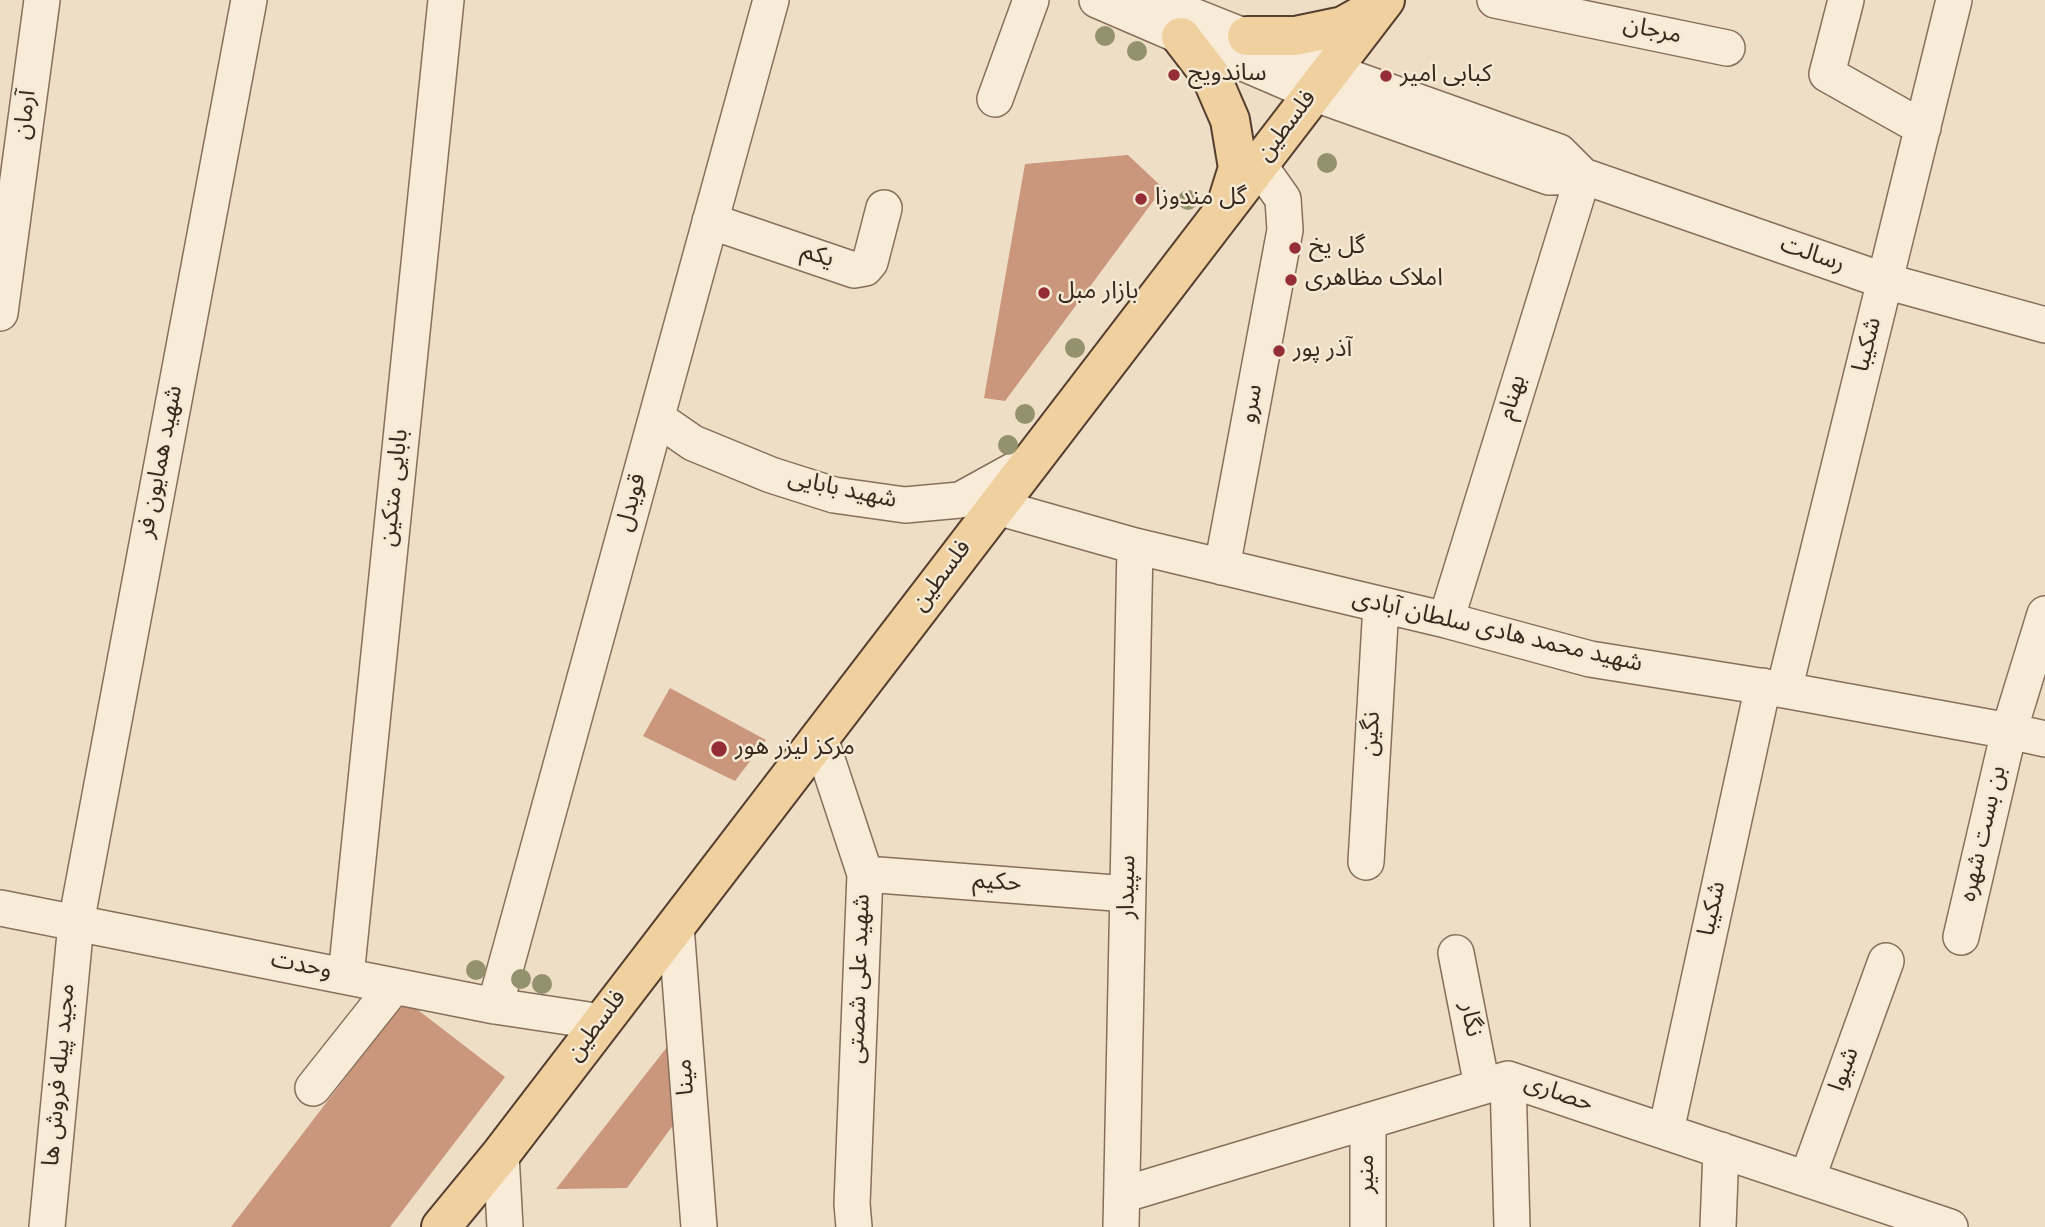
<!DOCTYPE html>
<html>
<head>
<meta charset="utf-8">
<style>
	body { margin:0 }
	canvas { display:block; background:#eddec5 }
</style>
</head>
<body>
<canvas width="2045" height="1227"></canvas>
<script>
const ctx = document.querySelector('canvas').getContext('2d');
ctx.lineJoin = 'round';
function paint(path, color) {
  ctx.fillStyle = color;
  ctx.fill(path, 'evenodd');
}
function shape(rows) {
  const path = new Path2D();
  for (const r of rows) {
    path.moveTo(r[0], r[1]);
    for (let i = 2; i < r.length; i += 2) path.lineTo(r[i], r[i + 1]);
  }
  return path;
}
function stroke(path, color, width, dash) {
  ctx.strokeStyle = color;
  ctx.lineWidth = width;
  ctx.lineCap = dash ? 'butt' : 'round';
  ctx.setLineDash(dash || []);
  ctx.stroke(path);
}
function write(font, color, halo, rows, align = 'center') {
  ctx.font = font + ' Spectral,"Noto Sans Arabic",serif';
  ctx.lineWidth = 5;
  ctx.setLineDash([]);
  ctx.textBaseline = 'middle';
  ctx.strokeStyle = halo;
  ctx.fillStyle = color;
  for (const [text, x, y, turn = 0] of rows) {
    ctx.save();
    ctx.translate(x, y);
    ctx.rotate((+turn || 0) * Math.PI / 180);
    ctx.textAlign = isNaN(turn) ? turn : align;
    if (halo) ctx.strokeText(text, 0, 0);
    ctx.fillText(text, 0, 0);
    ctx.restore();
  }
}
const building = shape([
	[1128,155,1163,188,1005,401,984,398,1025,164],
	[670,688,766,740,735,781,643,736],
	[405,1000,505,1077,390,1227,231,1227],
	[678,1033,696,1094,627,1188,556,1189]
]);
const minor = shape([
	[1097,0,1313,93,1549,177,1583,176,1885,281,2045,325],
	[1153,0,1331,71,1559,152,1583,176],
	[1495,0,1727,48],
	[1846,0,1827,74,1923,128],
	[995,99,1031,0],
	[710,221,854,270,865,268,870,262,884,208],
	[0,313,42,0],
	[657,418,693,443,771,475,834,495,905,505,960,500,1020,467],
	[997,507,1135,546,1446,620,1590,659,1784,690,2009,731,2045,739],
	[1222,567,1285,230,1283,199,1259,165],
	[1446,620,1583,176],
	[1784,690,1954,0],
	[820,738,865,874,852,1204,854,1227],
	[1366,862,1381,605],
	[865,874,1128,894],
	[0,908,495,1006,602,1022],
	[676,926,699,1227],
	[1961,937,2009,731,2045,614],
	[1456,953,1482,1086],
	[346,976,446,0],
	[495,1006,771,0],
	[1508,1079,1512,1227],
	[313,1088,394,986],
	[1666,1131,1763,686],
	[501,1154,505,1227],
	[1807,1179,1886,961],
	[1122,1195,1508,1079,1950,1227],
	[47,1227,76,923,249,0],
	[1121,1227,1135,546],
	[1368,1227,1368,1121],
	[1718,1227,1721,1150]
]);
const major = shape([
	[1247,36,1295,36,1343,26,1377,7],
	[1181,37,1211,76,1230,120,1238,168,1228,200],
	[441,1227,501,1154,1385,0]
]);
const trees = [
	[1105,36],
	[1137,51],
	[1327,163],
	[1188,200],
	[1075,348],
	[1025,414],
	[1008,445],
	[476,970],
	[521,979],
	[542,984]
];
const markers = [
	[1174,75,7,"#952d36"],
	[1386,76,7,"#952d36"],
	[1141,199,7,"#952d36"],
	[1295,248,7,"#952d36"],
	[1291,280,7,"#952d36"],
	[1044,293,7,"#952d36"],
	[1279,351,7,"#952d36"],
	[719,749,9,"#952d36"]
];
const streetNames = [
	["مرجان",1652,32,12],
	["آرمان",27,115,-83],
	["فلسطین",1288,127,-53],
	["رسالت",1812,256,19],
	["یکم",817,257,19],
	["شکیبا",1869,345,-76],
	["بهنام",1514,398,-73],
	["سرو",1253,404,-79],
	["شهید همایون فر",162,462,-79],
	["بابایی متکین",396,488,-84],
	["شهید بابایی",842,491,12],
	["قویدل",633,503,-75],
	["فلسطین",943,577,-53],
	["شهید محمد هادی سلطان آبادی",1497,633,13],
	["نگین",1373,734,-87],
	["بن بست شهره",1985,834,-77],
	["حکیم",997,884,4],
	["سپیدار",1129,887,-89],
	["شکیبا",1714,909,-78],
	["وحدت",301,967,11],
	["شهید علی شصتی",861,979,-88],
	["نگار",1469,1020,79],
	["فلسطین",598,1027,-53],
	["شیوا",1846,1070,-70],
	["مجید پیله فروش ها",61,1075,-85],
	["مینا",687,1077,-94],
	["حصاری",1558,1095,19],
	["منیر",1368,1174,-90]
];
const poiNames = [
	["ساندویج",1188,75],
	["کبابی امیر",1400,76],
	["گل مندوزا",1155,199],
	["گل یخ",1309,248],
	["املاک مظاهری",1305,280],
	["بازار مبل",1058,293],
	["آذر پور",1293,351],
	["مرکز لیزر هور",735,749]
];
paint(building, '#ca967c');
stroke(minor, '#876f5b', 38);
stroke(major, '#553e2f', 42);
stroke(minor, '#f8ecd8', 35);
stroke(major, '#efd09e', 38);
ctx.fillStyle = '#94926e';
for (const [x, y] of trees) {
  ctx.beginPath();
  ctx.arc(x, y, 10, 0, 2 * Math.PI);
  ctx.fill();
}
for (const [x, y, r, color] of markers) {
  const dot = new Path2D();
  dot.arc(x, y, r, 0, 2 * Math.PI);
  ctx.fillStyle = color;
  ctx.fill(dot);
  stroke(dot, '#f5e9d4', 2.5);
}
write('24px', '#38291f', '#f5e9d4', streetNames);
write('24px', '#38291f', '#f5e9d4', poiNames, 'left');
</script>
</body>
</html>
